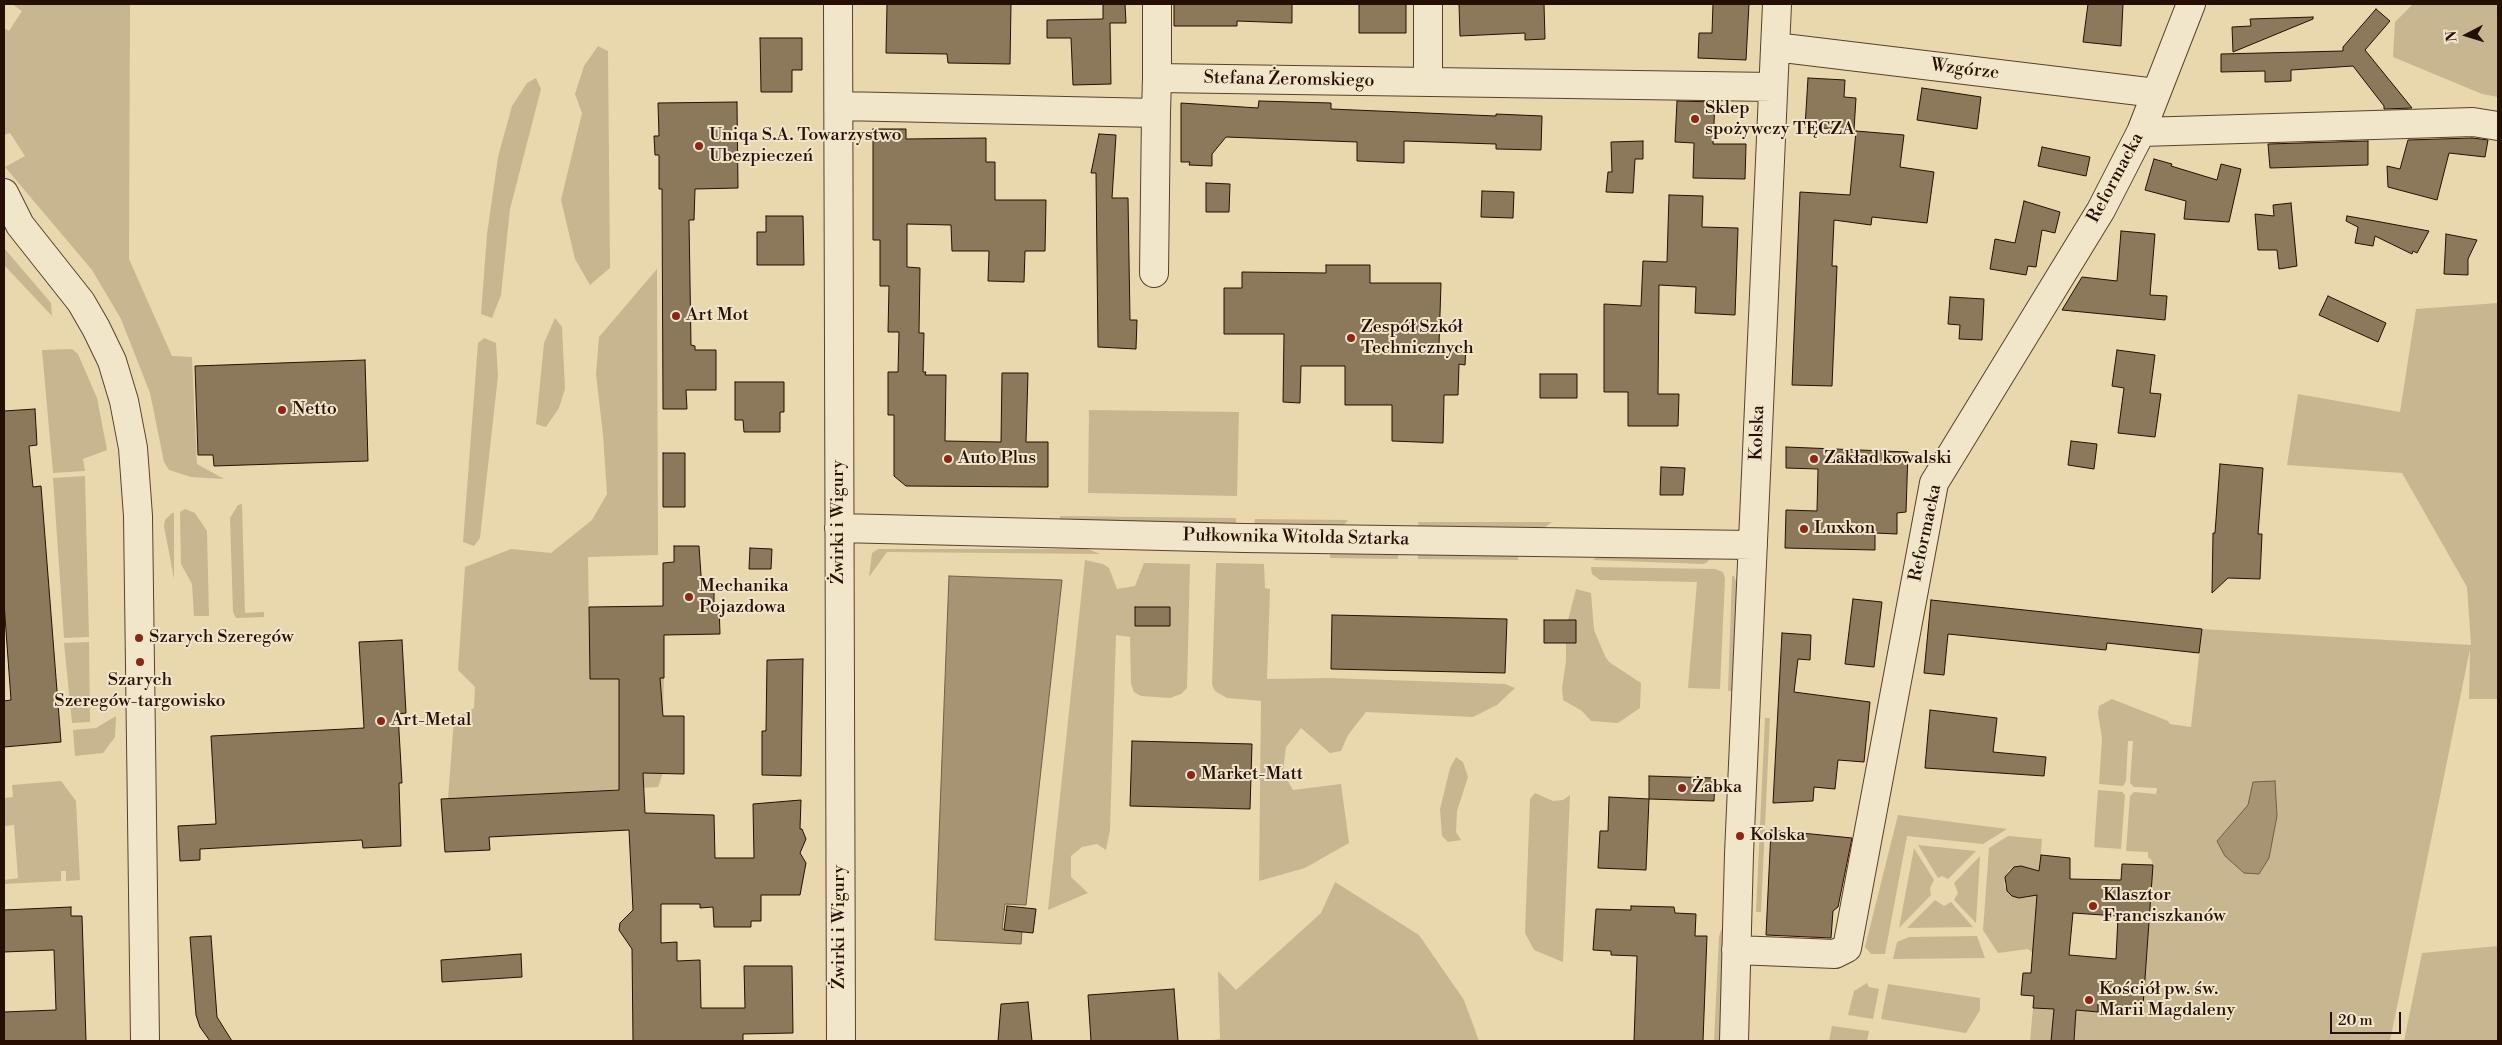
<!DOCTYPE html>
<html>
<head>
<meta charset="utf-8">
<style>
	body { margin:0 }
	#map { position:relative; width:2502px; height:1045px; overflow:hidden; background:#e9d8ad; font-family:"Libre Bodoni",serif }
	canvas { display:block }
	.frame { position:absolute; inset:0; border:5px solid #270f00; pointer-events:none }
	.north { position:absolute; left:2442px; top:10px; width:50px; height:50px; -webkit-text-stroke:4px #f1e6ca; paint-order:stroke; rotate:265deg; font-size:14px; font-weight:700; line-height:20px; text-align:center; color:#270f00 }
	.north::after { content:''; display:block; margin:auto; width:18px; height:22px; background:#270f00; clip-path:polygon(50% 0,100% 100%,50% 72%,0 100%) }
	.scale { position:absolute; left:2330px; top:1012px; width:71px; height:22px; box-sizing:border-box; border:2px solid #270f00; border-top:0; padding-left:6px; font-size:15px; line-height:18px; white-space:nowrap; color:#270f00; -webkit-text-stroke:4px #f1e6ca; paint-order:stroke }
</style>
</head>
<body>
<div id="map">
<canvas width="2502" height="1045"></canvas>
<div class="frame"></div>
<div class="north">N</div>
<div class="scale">20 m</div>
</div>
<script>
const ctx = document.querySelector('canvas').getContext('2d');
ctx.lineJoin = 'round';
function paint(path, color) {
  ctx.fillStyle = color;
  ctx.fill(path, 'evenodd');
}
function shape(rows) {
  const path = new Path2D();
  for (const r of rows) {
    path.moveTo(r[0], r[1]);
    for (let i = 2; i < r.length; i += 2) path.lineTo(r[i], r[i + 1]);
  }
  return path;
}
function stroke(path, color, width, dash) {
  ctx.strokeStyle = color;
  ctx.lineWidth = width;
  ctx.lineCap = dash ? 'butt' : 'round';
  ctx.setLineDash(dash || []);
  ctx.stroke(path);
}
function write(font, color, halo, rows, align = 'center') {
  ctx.font = font + ' "Libre Bodoni",serif';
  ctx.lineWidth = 4;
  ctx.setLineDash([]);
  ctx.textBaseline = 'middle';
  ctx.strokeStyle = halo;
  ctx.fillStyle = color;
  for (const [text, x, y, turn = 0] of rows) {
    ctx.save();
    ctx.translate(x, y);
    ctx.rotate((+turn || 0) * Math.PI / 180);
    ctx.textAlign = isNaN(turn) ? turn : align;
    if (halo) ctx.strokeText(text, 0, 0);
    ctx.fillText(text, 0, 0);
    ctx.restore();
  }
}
const green = shape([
	[12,4,130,4,129,259,172,356,192,357,197,464,224,479,191,477,169,470,164,462,150,393,121,319,92,270,5,167,25,156,10,133,4,135,4,28,9,31,22,11],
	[2413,4,2498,4,2498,97,2482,94,2393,57,2395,22],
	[598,46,608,51,610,268,590,285,575,259,561,200,582,113,575,94,584,66],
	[536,78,541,89,510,209,501,295,492,318,481,314,487,234,498,157,512,106,527,83],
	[4,248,51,303,52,316,4,265],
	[657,269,658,555,588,557,590,679,664,678,663,710,619,710,619,758,663,759,663,773,658,787,448,799,454,719,474,708,475,687,458,670,465,567,511,549,551,553,592,520,607,494,603,435,596,374,599,337],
	[2498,303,2498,699,2469,699,2470,649,2390,1041,2074,1041,2076,1010,2097,1012,2098,1004,2143,1007,2153,865,2151,859,2148,858,2148,852,2126,851,2130,796,2134,792,2156,794,2157,788,2134,787,2130,783,2133,741,2128,741,2126,781,2123,786,2099,784,2102,738,2098,714,2099,706,2112,699,2168,721,2170,724,2191,727,2202,629,2471,645,2467,587,2402,473,2287,465,2298,394,2400,412,2416,309],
	[555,318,562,327,565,389,559,408,546,427,536,424,544,343],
	[484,338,496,343,498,376,480,538,474,546,463,542,478,343],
	[72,349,78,354,97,398,107,450,83,459,85,471,53,473,42,350],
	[1089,410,1239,412,1237,496,1088,493],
	[85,476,89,637,64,638,53,478],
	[242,504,245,613,264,612,264,617,236,618,233,612,230,518,238,505],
	[185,509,195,513,207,531,209,616,194,616,192,584,181,564,180,512],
	[172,513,174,513,174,579,164,526,165,520],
	[1060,516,1236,518,1236,524,1060,522],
	[1255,519,1348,520,1343,526,1254,525],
	[1418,522,1552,522,1544,528,1419,528],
	[878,549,1088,549,1100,554,887,552,869,577,872,553],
	[1330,553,1398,554,1398,559,1330,558],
	[1418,554,1518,555,1518,560,1418,559],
	[1599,556,1711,558,1706,563,1703,564,1593,560],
	[1085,560,1103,564,1109,568,1117,589,1135,586,1144,563,1190,564,1187,688,1181,694,1170,698,1141,696,1134,692,1131,684,1130,637,1116,635,1110,830,1106,850,1097,844,1082,847,1071,856,1071,877,1088,893,1048,910],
	[1216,563,1264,564,1265,588,1270,589,1267,679,1329,678,1505,684,1515,688,1497,705,1473,717,1366,712,1348,735,1341,751,1330,753,1301,728,1286,747,1283,772,1293,790,1341,784,1349,843,1305,868,1259,881,1261,701,1227,698,1215,691,1212,684],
	[1591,567,1715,569,1723,572,1725,578,1720,689,1688,688,1697,582,1600,580,1592,574],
	[1732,576,1734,576,1737,584,1736,691,1728,691],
	[1576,589,1591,593,1594,630,1605,656,1609,662,1641,683,1640,708,1618,723,1591,721,1582,711,1563,700,1562,688,1566,661,1566,642,1576,642,1576,620,1568,620],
	[89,642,90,722,72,723,64,643],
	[116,716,115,737,103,753,75,756,73,730,96,728],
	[1765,718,1770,718,1761,912,1756,912],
	[1456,757,1463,762,1468,777,1457,811,1456,832,1461,840,1448,842,1442,836,1440,809,1450,768],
	[61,781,76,801,80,880,66,881,66,871,61,871,61,881,4,884,4,880,18,878,14,825,4,826,4,798,13,797,12,785],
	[2098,790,2122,792,2125,795,2121,849,2094,847],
	[1535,793,1553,801,1563,800,1570,795,1563,962,1534,950,1525,933,1530,799],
	[1898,815,2007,829,1983,844,1907,836,1885,954,1871,954,1865,947],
	[2008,836,2042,839,2039,878,2028,868,2014,867,2008,871,2004,884,2007,891,2038,890,2033,953,2028,949,1998,953,1983,930,1989,848],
	[1918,845,1976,851,1948,879,1942,876,1938,878],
	[1914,848,1934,880,1930,888,1931,895,1899,928],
	[1980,856,1976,923,1954,900,1958,893,1954,883],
	[1335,882,1419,935,1464,1000,1479,1041,1206,1041,1220,1039,1218,971,1236,990,1321,913],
	[1935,900,1944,906,1951,902,1973,927,1907,928],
	[1725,929,1720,1041,1714,1041,1719,937,1721,930],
	[1977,936,1985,958,1893,959,1897,942,1909,937],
	[2498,946,2498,1041,2404,1041,2422,953],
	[1867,983,1869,987,1879,989,1873,1019,1848,1015,1854,991],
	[1888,984,1980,998,1980,1010,1966,1033,1881,1019],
	[2033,1008,2054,1009,2052,1041,2030,1041],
	[1832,1026,1869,1031,1867,1041,1829,1041]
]);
const water = shape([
	[949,576,1062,580,1026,905,1005,904,1002,929,1022,932,1021,944,935,940,949,576],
	[2275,781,2277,816,2269,858,2259,874,2244,873,2225,856,2217,841,2248,805,2253,782,2275,781]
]);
const building = shape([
	[887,4,1011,4,1010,64,948,63,947,54,886,53,887,4],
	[1103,4,1125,4,1126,23,1110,23,1111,84,1073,85,1071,38,1047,38,1047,20,1103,19,1103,4],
	[1174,4,1292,4,1292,23,1237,21,1237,26,1174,26,1174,4],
	[1359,4,1406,4,1406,33,1359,33,1359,4],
	[1459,4,1544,4,1545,39,1525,40,1525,33,1460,36,1459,4],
	[1713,4,1749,4,1746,60,1698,58,1699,33,1712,33,1713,4],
	[2088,4,2123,4,2121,46,2083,42,2088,4],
	[2376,9,2390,21,2365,50,2412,108,2384,109,2384,106,2353,66,2291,70,2291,81,2265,82,2265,71,2221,72,2221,54,2343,51,2343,47,2376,9],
	[2313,17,2313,19,2233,52,2232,27,2251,26,2250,19,2313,17],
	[760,38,802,38,802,70,792,70,792,92,761,92,760,38],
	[1808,78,1845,80,1844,97,1856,98,1854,130,1805,127,1808,78],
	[1922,88,1981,97,1977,129,1917,120,1922,88],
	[1259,101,1331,103,1331,109,1496,116,1496,114,1542,116,1541,150,1496,149,1496,144,1404,141,1404,163,1357,161,1357,142,1226,137,1212,154,1212,166,1189,165,1190,162,1181,162,1181,103,1258,108,1259,101],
	[1677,101,1715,102,1713,144,1746,144,1745,179,1693,178,1694,143,1675,142,1677,101],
	[737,102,738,188,695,189,694,220,689,220,691,345,695,346,695,350,716,350,716,390,686,390,687,409,663,409,662,189,659,189,659,155,655,155,654,136,659,136,658,103,737,102],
	[873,129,906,129,906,139,986,138,986,162,995,162,995,200,1046,200,1045,251,1025,251,1024,282,988,281,989,251,952,251,951,225,907,224,907,267,920,268,919,333,924,333,923,372,926,372,925,375,946,375,945,441,1001,442,1002,373,1028,373,1026,442,1048,442,1048,487,906,486,894,476,894,415,888,415,888,372,898,372,899,332,888,332,889,286,880,286,880,240,873,240,873,129],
	[1856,131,1904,135,1900,167,1934,172,1927,223,1872,217,1871,225,1834,220,1832,266,1837,266,1832,386,1792,385,1800,192,1850,195,1856,131],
	[1099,134,1116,135,1112,198,1128,198,1130,320,1137,320,1136,349,1098,347,1096,173,1091,173,1099,134],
	[2472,138,2488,140,2485,157,2449,153,2437,200,2388,187,2387,166,2400,169,2408,140,2472,138],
	[1643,141,1643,159,1635,159,1633,193,1606,192,1608,172,1612,172,1611,142,1643,141],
	[2368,141,2368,165,2270,168,2268,144,2368,141],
	[2042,147,2090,157,2086,176,2038,166,2042,147],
	[2154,159,2172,164,2171,166,2217,180,2221,164,2241,169,2229,222,2184,219,2186,201,2145,190,2154,159],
	[1206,183,1230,184,1229,212,1206,212,1206,183],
	[1482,191,1514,192,1513,218,1481,217,1482,191],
	[1669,195,1703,196,1702,227,1738,228,1735,315,1695,313,1696,287,1659,285,1658,394,1679,394,1678,426,1628,426,1628,392,1604,392,1604,304,1641,306,1643,261,1667,262,1669,195],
	[2024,201,2060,212,2055,233,2042,230,2036,267,2028,266,2026,275,1990,269,1995,239,2015,243,2024,201],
	[2291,203,2297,266,2279,269,2277,250,2258,250,2255,214,2274,216,2273,205,2291,203],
	[766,216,803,216,804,265,757,265,757,232,766,232,766,216],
	[2347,216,2370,220,2429,231,2417,253,2413,251,2412,254,2375,236,2373,246,2355,243,2358,227,2346,221,2347,216],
	[2121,231,2155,234,2150,295,2167,296,2165,320,2062,310,2082,277,2117,281,2121,231],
	[2446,234,2477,240,2468,259,2468,275,2444,274,2446,234],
	[1326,265,1370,265,1370,283,1441,283,1439,345,1466,345,1465,365,1459,364,1458,395,1444,395,1443,443,1392,441,1392,405,1345,405,1345,366,1301,366,1300,403,1283,402,1284,334,1224,334,1224,288,1242,288,1242,272,1326,273,1326,265],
	[2328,296,2386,323,2378,342,2319,315,2328,296],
	[1950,297,1984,299,1982,340,1959,339,1960,325,1948,324,1950,297],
	[2117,350,2155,355,2150,393,2161,394,2155,437,2118,433,2124,388,2112,386,2117,350],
	[365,360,368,461,214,466,213,455,198,455,195,366,365,360],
	[1540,374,1577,374,1577,398,1540,398,1540,374],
	[735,382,784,382,784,412,780,412,780,432,744,432,743,420,735,420,735,382],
	[35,409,37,445,29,446,33,487,41,486,61,742,4,747,4,701,11,700,4,603,4,411,35,409],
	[2071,441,2097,444,2094,469,2068,465,2071,441],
	[1786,447,1908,452,1906,512,1897,513,1897,534,1875,533,1875,550,1785,548,1786,510,1817,511,1818,469,1786,468,1786,447],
	[663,453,685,453,685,507,663,507,663,453],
	[2220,464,2263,468,2258,534,2262,534,2260,579,2228,578,2212,593,2213,533,2215,533,2220,464],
	[1661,467,1685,468,1683,495,1660,495,1661,467],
	[674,546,699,546,702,590,714,590,714,604,719,604,720,634,664,635,664,678,660,678,663,716,684,716,684,774,643,773,645,813,714,815,715,858,754,858,753,804,801,800,800,829,802,829,806,839,800,853,806,863,800,895,761,895,761,921,751,921,751,927,714,927,713,907,700,908,700,904,661,904,661,943,677,942,677,961,700,960,701,1008,745,1008,744,966,792,966,793,1033,743,1034,743,1041,633,1041,632,949,619,930,620,923,633,910,629,830,489,837,490,850,445,852,441,799,619,790,619,679,590,679,589,607,663,606,663,563,674,562,674,546],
	[750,548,772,549,771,569,749,569,750,548],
	[1853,599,1882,602,1874,667,1845,664,1853,599],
	[1931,600,2202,629,2199,653,2107,643,2106,650,1948,634,1944,675,1924,673,1931,600],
	[1135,607,1170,607,1170,626,1135,626,1135,607],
	[1332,615,1507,619,1505,673,1331,669,1332,615],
	[1544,620,1576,620,1576,643,1544,643,1544,620],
	[1782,633,1811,635,1810,660,1798,659,1794,692,1870,702,1864,762,1838,760,1835,789,1814,787,1813,801,1773,803,1782,633],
	[402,640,406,713,398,714,402,783,399,783,401,846,363,848,362,840,200,849,200,860,180,861,178,826,216,824,211,736,364,728,359,642,402,640],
	[803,659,801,776,762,775,762,731,766,731,767,660,803,659],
	[1930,710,1997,718,1993,752,2046,757,2044,776,1925,768,1930,710],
	[1132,741,1252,744,1250,809,1130,806,1132,741],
	[1649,776,1715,778,1714,801,1649,799,1649,776],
	[1609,797,1649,799,1646,870,1598,868,1600,831,1608,831,1609,797],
	[1771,830,1852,838,1838,907,1833,911,1831,938,1766,935,1771,830],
	[2041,855,2070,858,2070,879,2121,880,2122,864,2153,865,2143,1007,2098,1004,2098,1012,2076,1010,2074,1041,2051,1041,2054,1009,2033,1008,2034,996,2021,995,2023,973,2031,973,2037,895,2019,898,2012,896,2007,891,2005,877,2014,867,2021,866,2039,871,2041,855],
	[2073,913,2118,916,2116,959,2069,955,2073,913],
	[1007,906,1036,909,1033,933,1004,930,1007,906],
	[1631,906,1674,907,1675,913,1696,914,1695,936,1707,936,1703,1041,1634,1041,1637,956,1611,955,1611,951,1593,950,1596,909,1631,910,1631,906],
	[71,907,71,916,82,916,86,1041,4,1041,4,1012,56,1010,54,950,4,952,4,910,71,907],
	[211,936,217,1017,232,1041,210,1041,200,1027,196,1015,190,937,211,936],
	[521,954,522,977,442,982,441,960,521,954],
	[1174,989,1178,1041,1091,1041,1088,995,1174,989],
	[1028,1002,1032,1041,998,1041,1001,1004,1028,1002]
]);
const minor = shape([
	[838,4,841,1041],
	[1775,47,2156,93],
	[1157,78,1157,4],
	[1428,82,1428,4],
	[840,106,1156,113,1157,78,1773,87],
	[2141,132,2473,122,2498,126],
	[4,193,20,225,81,302,96,328,112,361,124,401,133,448,138,516,145,1041],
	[1154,273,1156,113],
	[839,528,1244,538,1753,545],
	[1736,950,1835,954,1847,948,1934,483,2101,210,2141,132,2191,4],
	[1734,1041,1739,854,1777,4]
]);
const markers = [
	[1695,119,5,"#8f2418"],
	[699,146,5,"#8f2418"],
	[676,316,5,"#8f2418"],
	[1351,338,5,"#8f2418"],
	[282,410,5,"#8f2418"],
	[948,459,5,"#8f2418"],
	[1814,459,5,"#8f2418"],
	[1804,529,5,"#8f2418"],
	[689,597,5,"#8f2418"],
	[139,638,5,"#8f2418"],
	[140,662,5,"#8f2418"],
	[381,721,5,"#8f2418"],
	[1191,775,5,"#8f2418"],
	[1682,788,5,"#8f2418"],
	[1740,836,5,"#8f2418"],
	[2093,906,5,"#8f2418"],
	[2089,1000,5,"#8f2418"]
];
const streetNames = [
	["Wzgórze",1965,70,7],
	["Stefana Żeromskiego",1289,80,1],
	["Reformacka",2116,178,-62],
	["Kolska",1758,433,-88],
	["Żwirki i Wigury",839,522,-90],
	["Reformacka",1926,533,-78],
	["Pułkownika Witolda Sztarka",1296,538,1],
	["Żwirki i Wigury",840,927,-90]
];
const poiNames = [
	["Sklep",1705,109],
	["spożywczy TĘCZA",1705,130],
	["Uniqa S.A. Towarzystwo",709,136],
	["Ubezpieczeń",709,157],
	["Art Mot",686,316],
	["Zespół Szkół",1361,328],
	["Technicznych",1361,349],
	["Netto",292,410],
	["Auto Plus",958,459],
	["Zakład kowalski",1824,459],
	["Luxkon",1814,529],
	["Mechanika",699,587],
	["Pojazdowa",699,608],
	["Szarych Szeregów",149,638],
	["Szarych",140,681,"center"],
	["Szeregów-targowisko",140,702,"center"],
	["Art-Metal",391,721],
	["Market-Matt",1201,775],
	["Żabka",1692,788],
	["Kolska",1750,836],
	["Klasztor",2103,896],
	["Franciszkanów",2103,917],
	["Kościół pw. św.",2099,990],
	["Marii Magdaleny",2099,1011]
];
paint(green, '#c8b690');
paint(water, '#a79472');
stroke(water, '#745f44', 1);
paint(building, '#8c785a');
stroke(building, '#270f00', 1);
stroke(minor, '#58412b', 30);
stroke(minor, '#f1e6ca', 28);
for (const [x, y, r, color] of markers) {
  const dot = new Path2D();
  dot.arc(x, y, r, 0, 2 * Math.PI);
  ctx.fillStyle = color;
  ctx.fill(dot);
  stroke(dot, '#f1e6ca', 2);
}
write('18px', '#270f00', '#f1e6ca', streetNames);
write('18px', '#270f00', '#f1e6ca', poiNames, 'left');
</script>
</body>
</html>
